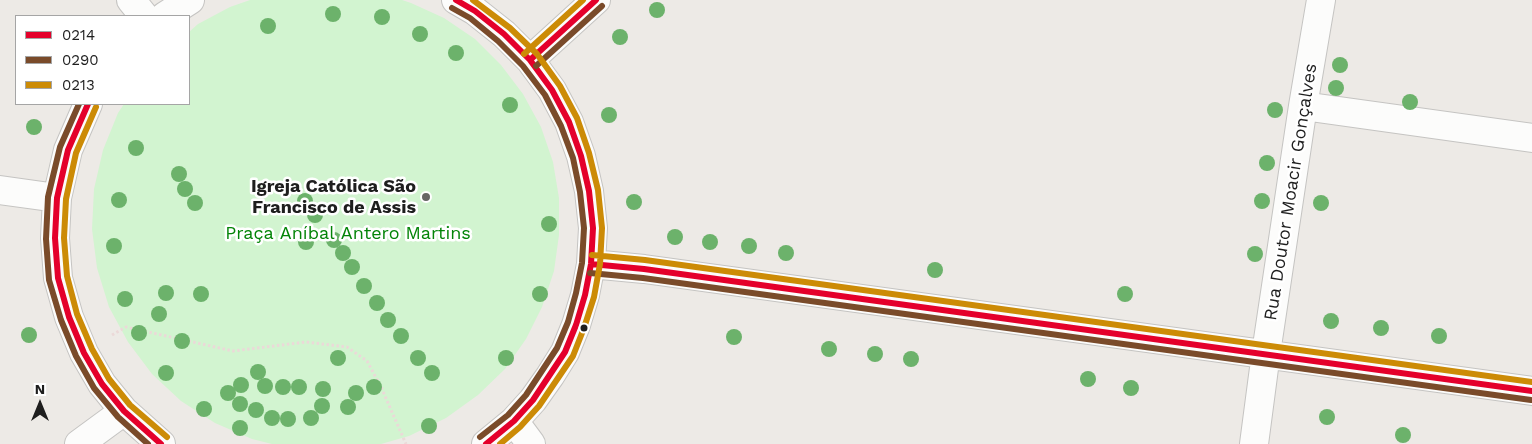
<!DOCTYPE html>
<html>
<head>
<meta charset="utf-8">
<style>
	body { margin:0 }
	#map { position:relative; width:1532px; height:444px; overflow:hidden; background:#edeae6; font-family:"Work Sans",sans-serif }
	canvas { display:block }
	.legend { position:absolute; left:15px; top:15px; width:175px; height:90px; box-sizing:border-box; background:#fff; border:1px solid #a5a5a5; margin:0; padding:6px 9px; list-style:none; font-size:15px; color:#1e1e1e }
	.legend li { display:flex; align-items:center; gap:10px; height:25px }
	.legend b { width:25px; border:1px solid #a5a5a5 }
	.north { position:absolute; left:15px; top:379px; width:50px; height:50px; -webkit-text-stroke:4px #fff; paint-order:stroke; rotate:0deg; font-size:14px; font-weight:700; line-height:20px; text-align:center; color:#1e1e1e }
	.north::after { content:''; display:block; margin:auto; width:18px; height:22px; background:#1e1e1e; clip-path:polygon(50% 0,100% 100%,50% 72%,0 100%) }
</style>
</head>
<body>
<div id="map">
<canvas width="1532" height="444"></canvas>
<ul class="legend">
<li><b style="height:6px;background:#e4002b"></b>0214</li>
<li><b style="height:6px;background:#7a4b2a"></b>0290</li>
<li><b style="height:6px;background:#cc8b06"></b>0213</li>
</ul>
<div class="north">N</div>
</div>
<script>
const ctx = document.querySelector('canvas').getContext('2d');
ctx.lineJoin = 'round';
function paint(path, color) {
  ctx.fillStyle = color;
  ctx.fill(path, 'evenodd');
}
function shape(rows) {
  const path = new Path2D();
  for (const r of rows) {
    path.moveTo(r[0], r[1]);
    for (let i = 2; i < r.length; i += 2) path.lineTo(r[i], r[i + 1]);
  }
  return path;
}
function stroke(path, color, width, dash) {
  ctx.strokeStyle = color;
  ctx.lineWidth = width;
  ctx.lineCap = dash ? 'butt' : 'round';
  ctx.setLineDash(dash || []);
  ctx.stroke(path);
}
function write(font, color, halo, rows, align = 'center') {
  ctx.font = font + ' "Work Sans",sans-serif';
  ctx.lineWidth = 5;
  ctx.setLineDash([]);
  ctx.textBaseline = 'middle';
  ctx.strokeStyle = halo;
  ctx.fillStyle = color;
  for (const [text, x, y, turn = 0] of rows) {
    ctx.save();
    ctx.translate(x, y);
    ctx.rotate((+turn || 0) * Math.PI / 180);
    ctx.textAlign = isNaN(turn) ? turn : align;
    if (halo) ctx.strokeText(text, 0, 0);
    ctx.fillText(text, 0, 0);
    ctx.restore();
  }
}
const park = shape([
	[250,0,402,0,411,3,444,18,475,39,501,65,523,94,541,127,553,162,559,198,559,235,554,271,542,307,526,339,505,369,478,395,446,418,409,436,381,444,272,444,252,439,215,423,181,401,152,374,128,342,109,307,97,268,92,229,94,189,103,150,118,113,124,104,189,104,189,32,198,24,230,7]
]);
const path = shape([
	[112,335,126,327,233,351,306,342,347,347,367,361,381,387,406,444]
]);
const minor = shape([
	[131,0,144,16],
	[456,0,475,11,504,34,530,60,552,90,569,122,581,156,589,191,593,228,591,264,585,295,576,325,565,352,550,376,533,400,514,421,486,444],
	[165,16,190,0],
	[530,60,596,0],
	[88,104,68,150,57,198,55,238,58,278,69,317,84,353,102,384,124,411,161,444],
	[1303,106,1532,138],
	[0,190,57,198],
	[591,264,644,269,1532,391],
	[514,421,531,444],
	[79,444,124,411],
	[1254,444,1266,353,1303,106,1321,0]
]);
const bus1 = shape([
	[456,0,475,11,504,34,530,60,552,90,569,122,581,156,589,191,593,228,591,264,585,295,576,325,565,352,533,400,514,421,486,444],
	[530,60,596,0],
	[88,104,68,150,57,198,55,238,58,278,69,317,84,353,102,384,124,411,161,444],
	[591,264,644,269,1532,391]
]);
const bus2 = shape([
	[452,8,470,18,498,41,523,66,545,95,561,126,573,158,580,192,584,228,582,263,576,293,568,322,557,348,526,395,508,415,480,437],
	[536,66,602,6],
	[79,104,60,147,48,197,46,239,49,280,61,320,76,356,94,388,118,417,148,444],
	[590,273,643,278,1531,400]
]);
const bus3 = shape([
	[473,0,510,28,537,54,560,86,577,118,589,153,598,190,602,228,600,264,594,297,584,328,573,356,539,406,520,427,500,444],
	[524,54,583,0],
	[96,107,76,153,66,199,64,238,67,276,77,314,92,349,109,379,130,405,167,437],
	[592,255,645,260,1532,382]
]);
const trees = [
	[657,10],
	[333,14],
	[382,17],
	[268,26],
	[420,34],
	[620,37],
	[456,53],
	[1340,65],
	[1336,88],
	[1410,102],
	[510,105],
	[1275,110],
	[609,115],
	[34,127],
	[136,148],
	[1267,163],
	[179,174],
	[185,189],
	[119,200],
	[305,201],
	[1262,201],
	[634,202],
	[195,203],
	[1321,203],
	[315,215],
	[549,224],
	[675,237],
	[334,240],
	[306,242],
	[710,242],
	[114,246],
	[749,246],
	[343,253],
	[786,253],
	[1255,254],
	[352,267],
	[935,270],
	[364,286],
	[166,293],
	[201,294],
	[540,294],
	[1125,294],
	[125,299],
	[377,303],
	[159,314],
	[388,320],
	[1331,321],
	[1381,328],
	[139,333],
	[29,335],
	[401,336],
	[1439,336],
	[734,337],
	[182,341],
	[829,349],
	[875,354],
	[338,358],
	[418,358],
	[506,358],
	[911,359],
	[258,372],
	[166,373],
	[432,373],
	[1088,379],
	[241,385],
	[265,386],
	[283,387],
	[299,387],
	[374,387],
	[1131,388],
	[323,389],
	[228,393],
	[356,393],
	[240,404],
	[322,406],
	[348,407],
	[204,409],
	[256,410],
	[1327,417],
	[272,418],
	[311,418],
	[288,419],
	[429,426],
	[240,428],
	[1403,435]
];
const markers = [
	[426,197,5,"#666564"],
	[584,328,4.5,"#1e1e1e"]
];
const poiNames = [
	["Igreja Católica São",416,187],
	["Francisco de Assis",416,208]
];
const streetNames = [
	["Rua Doutor Moacir Gonçalves",1291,192,-81]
];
const parkNames = [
	["Praça Aníbal Antero Martins",348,234]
];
paint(park, '#d2f4d0');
stroke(minor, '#c5c4c2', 30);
stroke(path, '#ebd9d8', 3, [2.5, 2.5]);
stroke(minor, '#fcfcfb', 28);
stroke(bus1, '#e4002b', 6);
stroke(bus2, '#7a4b2a', 6);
stroke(bus3, '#cc8b06', 6);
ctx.fillStyle = '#6cb26b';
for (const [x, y] of trees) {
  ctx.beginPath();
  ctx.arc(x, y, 8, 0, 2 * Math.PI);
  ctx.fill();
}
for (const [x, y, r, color] of markers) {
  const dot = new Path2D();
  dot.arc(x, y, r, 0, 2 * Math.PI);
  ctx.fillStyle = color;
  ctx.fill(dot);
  stroke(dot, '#fff', 2);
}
write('bold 18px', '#1e1e1e', '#fff', poiNames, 'right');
write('18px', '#1e1e1e', '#fff', streetNames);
write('18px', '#038407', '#fff', parkNames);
</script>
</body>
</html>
